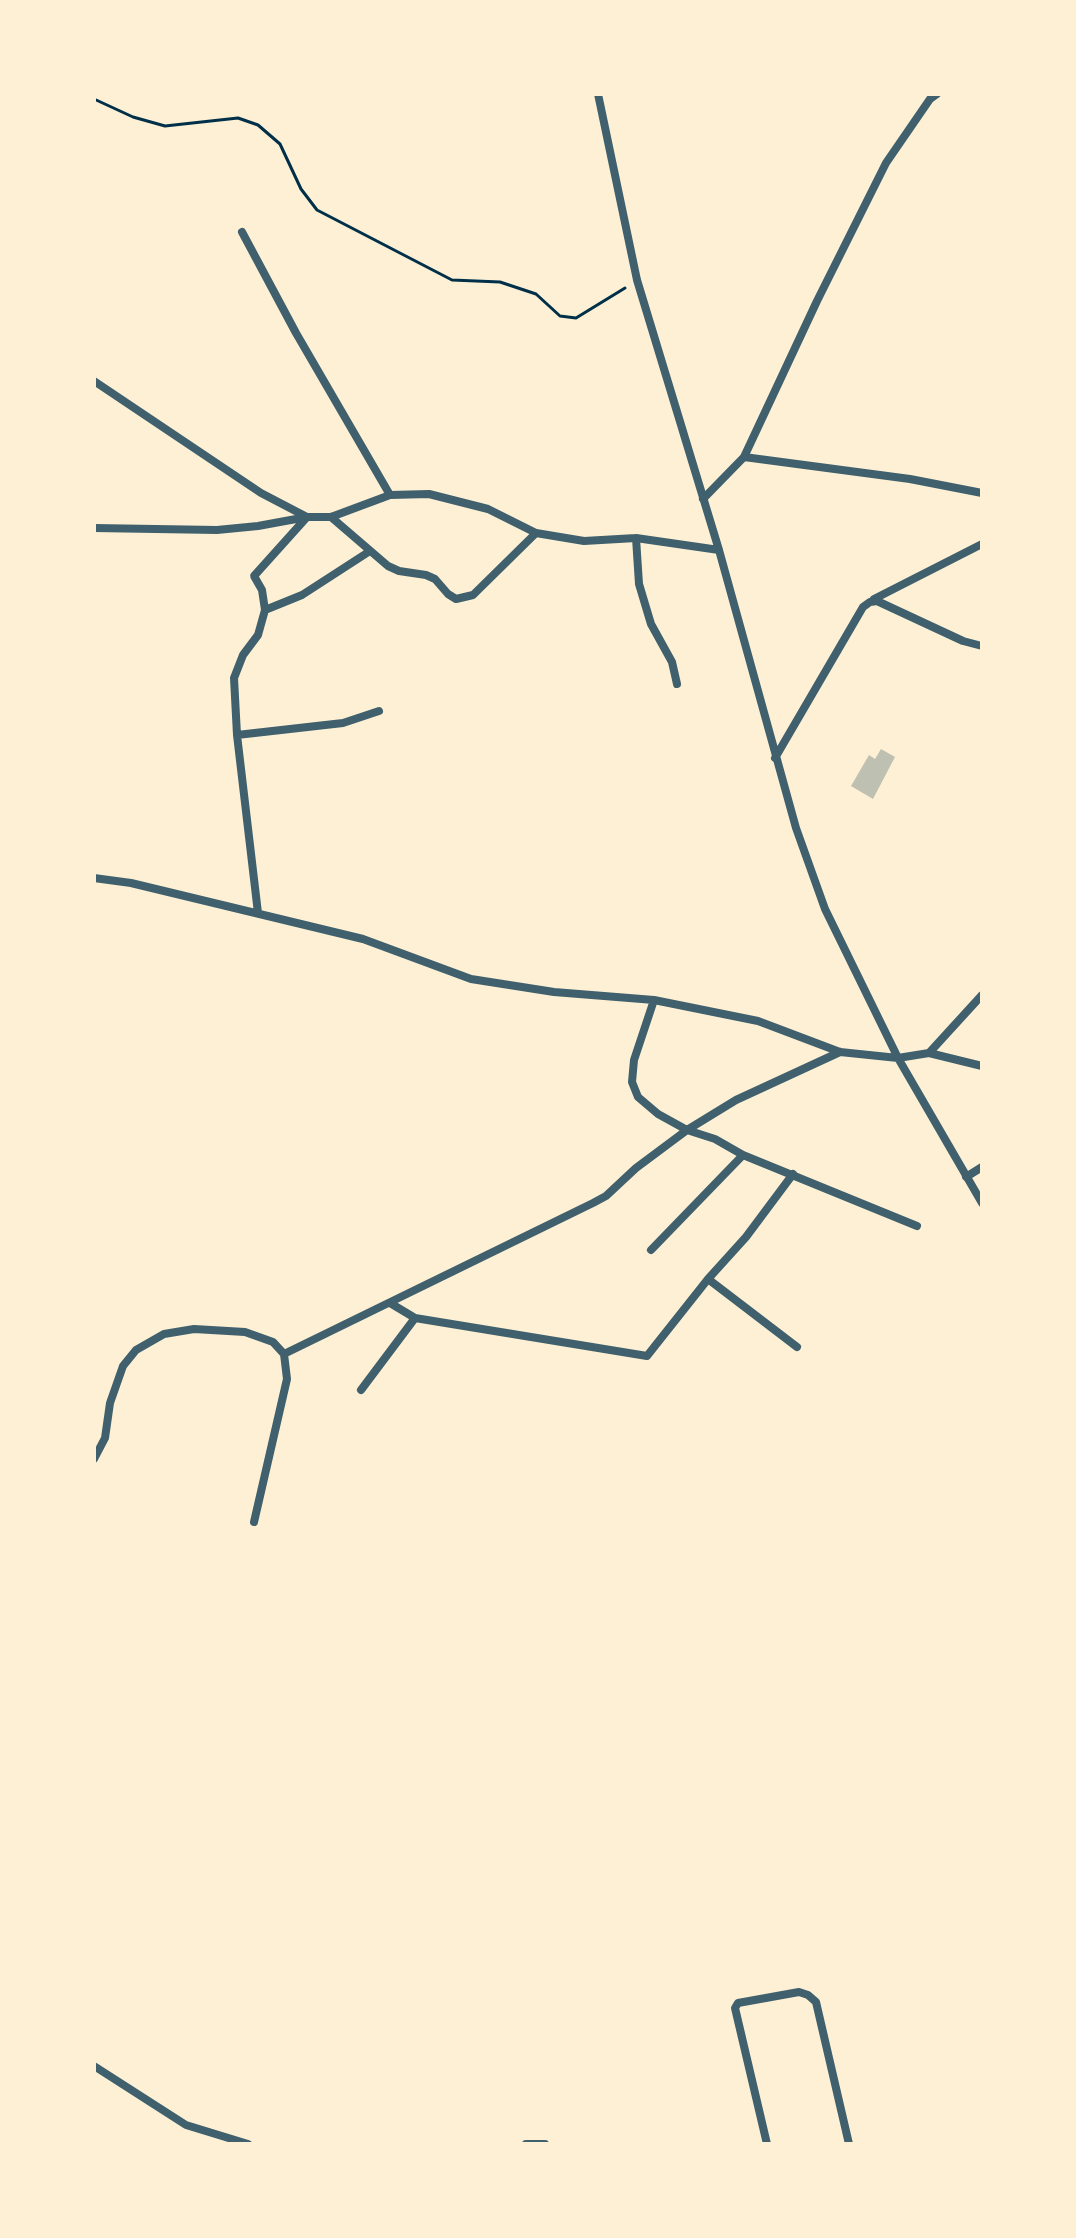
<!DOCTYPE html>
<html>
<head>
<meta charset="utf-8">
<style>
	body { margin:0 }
	#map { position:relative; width:1076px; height:2238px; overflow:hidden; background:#fdf0d5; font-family:Karla,sans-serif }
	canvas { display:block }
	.frame { position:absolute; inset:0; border:96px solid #fdf0d5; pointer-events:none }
</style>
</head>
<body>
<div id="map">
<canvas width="1076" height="2238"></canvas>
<div class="frame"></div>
</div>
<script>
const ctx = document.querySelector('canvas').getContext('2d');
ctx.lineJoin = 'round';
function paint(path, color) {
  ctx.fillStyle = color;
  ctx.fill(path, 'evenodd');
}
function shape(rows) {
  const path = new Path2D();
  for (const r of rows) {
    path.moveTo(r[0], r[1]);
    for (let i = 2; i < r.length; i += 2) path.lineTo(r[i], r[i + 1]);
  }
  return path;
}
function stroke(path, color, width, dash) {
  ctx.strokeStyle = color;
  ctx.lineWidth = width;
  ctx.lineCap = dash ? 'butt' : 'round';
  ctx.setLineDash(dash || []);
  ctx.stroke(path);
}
const building = shape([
	[881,749,895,757,873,799,851,786,869,755,875,759]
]);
const path = shape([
	[94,99,133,117,165,126,238,118,258,125,280,144,301,189,317,210,452,280,500,282,536,294,560,316,576,318,625,288]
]);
const minor = shape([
	[598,94,637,280,719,550,796,828,825,909,898,1058,982,1203],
	[242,232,296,333,390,495],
	[94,381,261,493,307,517,254,576,262,590,265,610,258,635,243,655,234,678,237,735,258,913],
	[744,457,910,479,982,493],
	[703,499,744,457,817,301,886,163,930,99,937,94],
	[331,517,388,566,399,571,426,575,435,579,448,594,456,599,473,595,536,533],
	[94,528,217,530,258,526,307,517,331,517,390,495,429,494,488,509,536,533,584,541,636,538,719,550],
	[636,538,639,584,651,624,672,662,677,684],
	[874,599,982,544],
	[265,610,302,595,370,551],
	[237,735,343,723,379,711],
	[775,758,863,607,870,602,877,601,963,641,982,646],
	[94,878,131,883,363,939,471,979,554,992,654,1000,758,1021,840,1052,898,1058,929,1053,982,1066],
	[654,1000,634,1060,632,1082,638,1097,658,1114,687,1130,715,1139,743,1155,917,1226],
	[929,1053,982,995],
	[966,1177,982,1167],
	[651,1250,743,1155],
	[708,1279,797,1347],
	[390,1303,415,1318,647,1356,708,1279,746,1237,793,1174],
	[361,1390,415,1318],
	[94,1459,105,1438,110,1403,123,1366,136,1350,164,1334,194,1329,245,1332,273,1342,284,1354],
	[254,1522,287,1379,284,1354,593,1203,606,1196,636,1168,687,1130,736,1100,840,1052],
	[94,2066,186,2125,248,2144],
	[526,2144,545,2144],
	[767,2144,735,2008,738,2003,799,1992,808,1995,816,2002,849,2144]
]);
paint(building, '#bec0b2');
stroke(path, '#003049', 3);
stroke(minor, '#3f606c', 8);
</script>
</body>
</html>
